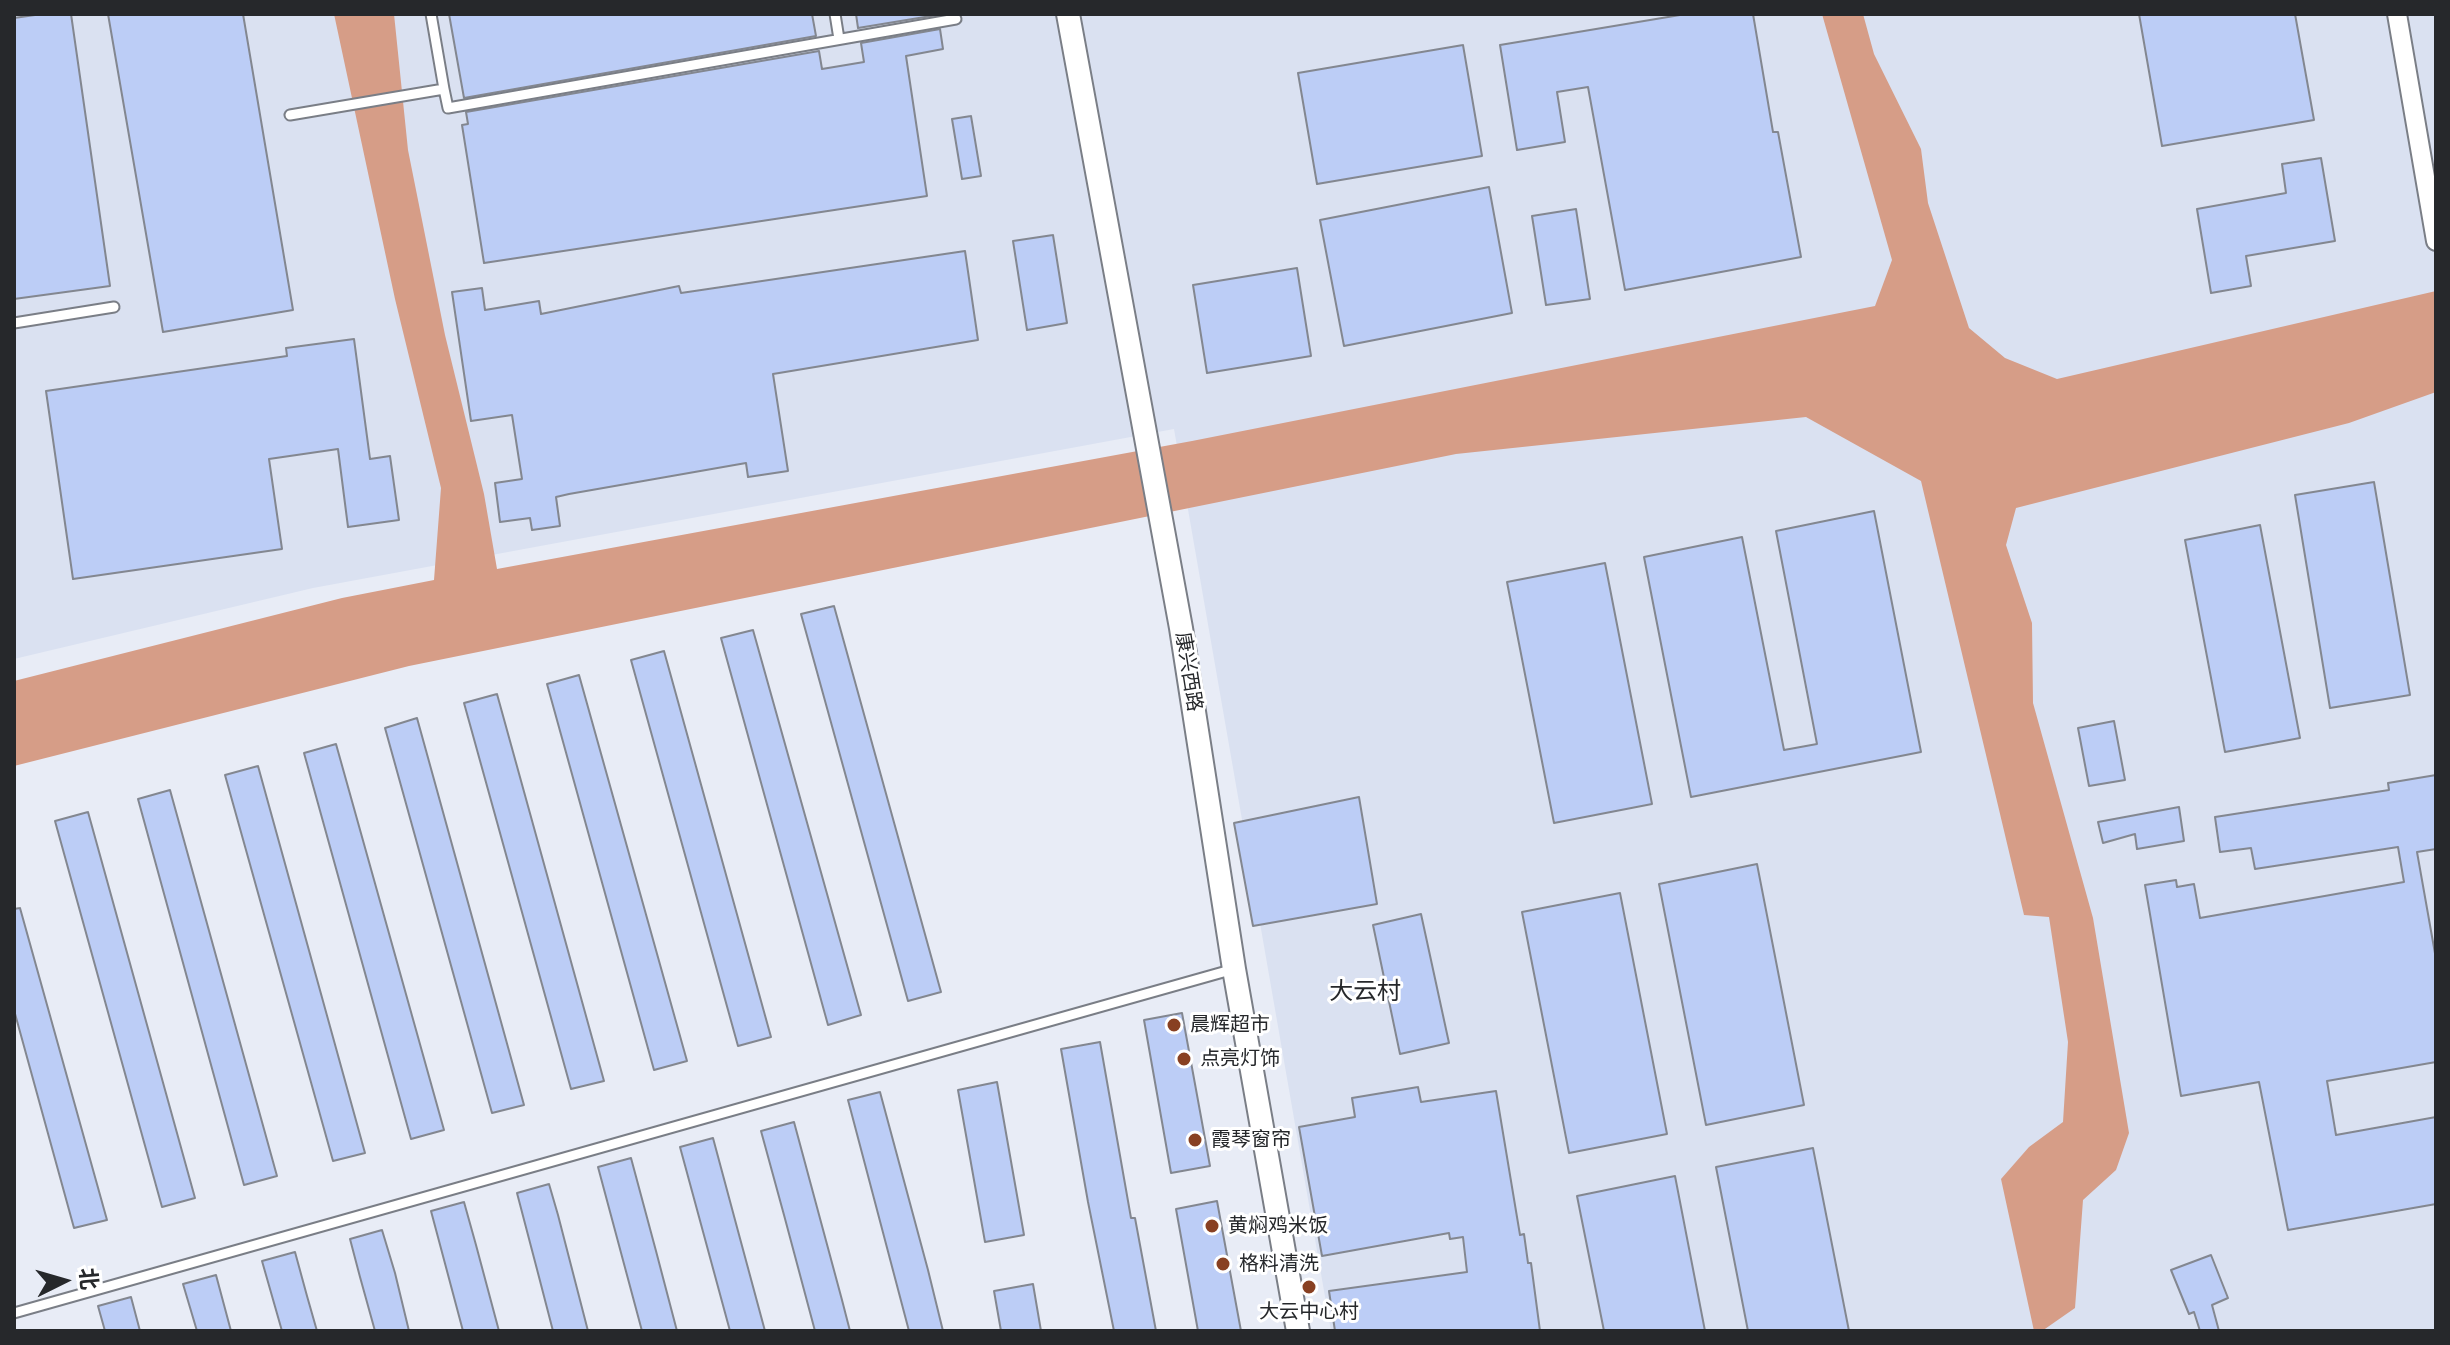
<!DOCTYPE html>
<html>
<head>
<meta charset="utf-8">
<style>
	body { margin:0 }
	#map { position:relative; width:2450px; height:1345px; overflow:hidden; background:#e8ecf6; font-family:Arial,"Noto Sans SC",sans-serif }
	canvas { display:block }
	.frame { position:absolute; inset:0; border:16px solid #26282b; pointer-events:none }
	.north { position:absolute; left:24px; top:1241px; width:80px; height:80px; -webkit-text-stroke:6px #fff; paint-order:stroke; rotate:85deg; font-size:22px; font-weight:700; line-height:32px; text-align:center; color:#26282b }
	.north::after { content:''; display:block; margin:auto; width:28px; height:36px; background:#26282b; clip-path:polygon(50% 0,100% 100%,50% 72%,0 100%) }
</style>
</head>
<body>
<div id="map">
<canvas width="2450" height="1345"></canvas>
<div class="frame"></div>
<div class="north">北</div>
</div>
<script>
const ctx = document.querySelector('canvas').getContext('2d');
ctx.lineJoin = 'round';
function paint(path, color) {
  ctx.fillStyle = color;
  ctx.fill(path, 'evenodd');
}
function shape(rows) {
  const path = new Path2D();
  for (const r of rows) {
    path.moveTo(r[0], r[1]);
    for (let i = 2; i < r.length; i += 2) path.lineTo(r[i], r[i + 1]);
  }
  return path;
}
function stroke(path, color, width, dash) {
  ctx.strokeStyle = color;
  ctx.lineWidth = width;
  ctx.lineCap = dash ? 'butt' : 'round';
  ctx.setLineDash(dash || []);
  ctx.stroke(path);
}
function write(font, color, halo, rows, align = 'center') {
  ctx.font = font + ' Arial,"Noto Sans SC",sans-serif';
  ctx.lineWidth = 6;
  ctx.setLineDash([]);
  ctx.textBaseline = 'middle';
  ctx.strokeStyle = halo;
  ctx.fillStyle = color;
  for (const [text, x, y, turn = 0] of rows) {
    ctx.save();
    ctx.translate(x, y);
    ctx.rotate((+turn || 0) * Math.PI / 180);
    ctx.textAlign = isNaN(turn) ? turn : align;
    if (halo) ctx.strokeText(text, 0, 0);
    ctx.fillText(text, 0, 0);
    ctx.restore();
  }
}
const built = shape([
	[14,14,2436,14,2436,1331,1331,1331,1174,429,313,588,14,659]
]);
const water = shape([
	[334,14,394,14,408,150,445,335,484,494,497,569,1192,441,1875,306,1892,260,1822,14,1863,14,1874,54,1921,149,1928,203,1969,328,2005,358,2057,379,2436,291,2436,392,2349,423,2016,508,2006,545,2032,623,2033,703,2093,918,2129,1133,2116,1170,2083,1200,2075,1308,2042,1331,2034,1331,2001,1179,2029,1147,2063,1122,2068,1042,2049,917,2024,915,1921,481,1806,417,1456,454,409,666,14,766,14,681,342,598,434,580,441,488,395,299]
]);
const building = shape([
	[42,14,71,14,110,286,14,299,14,18,42,14],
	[108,14,243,14,293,310,163,332,108,14],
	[449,14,812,14,816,36,464,98,449,14],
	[856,14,937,14,937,15,858,28,856,14],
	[1686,14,1753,14,1773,132,1778,132,1801,257,1625,290,1588,87,1557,92,1565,142,1517,150,1500,45,1686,14],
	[2139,14,2295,14,2314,120,2162,146,2139,14],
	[940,29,943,49,906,56,927,196,484,263,462,125,468,124,466,112,819,51,822,69,864,62,861,43,940,29],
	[1463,45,1482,156,1317,184,1298,73,1463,45],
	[971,116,981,176,962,179,952,119,971,116],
	[2321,158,2335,241,2246,256,2251,286,2211,293,2197,209,2286,193,2282,164,2321,158],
	[1489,187,1512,313,1344,346,1320,220,1489,187],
	[1576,209,1590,299,1546,305,1532,216,1576,209],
	[1053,235,1067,323,1027,330,1013,241,1053,235],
	[965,251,978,340,773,374,788,471,748,477,746,463,569,494,556,497,560,526,532,530,530,518,500,522,495,483,522,479,512,415,471,421,452,292,482,288,485,310,539,301,541,314,679,286,681,293,965,251],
	[1297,268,1311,356,1207,373,1193,285,1297,268],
	[354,339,370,459,390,456,399,520,348,527,338,449,269,459,282,549,73,579,46,391,287,356,286,348,354,339],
	[2374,482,2410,695,2330,708,2295,495,2374,482],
	[1874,511,1921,752,1691,797,1644,557,1742,537,1784,750,1817,744,1776,531,1874,511],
	[2260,525,2300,738,2225,752,2185,540,2260,525],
	[1605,563,1652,804,1554,823,1507,582,1605,563],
	[834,606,941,992,908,1001,801,614,834,606],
	[753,630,861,1015,828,1025,721,638,753,630],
	[664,651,771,1037,738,1046,631,660,664,651],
	[579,675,687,1061,654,1070,547,684,579,675],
	[497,694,604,1081,571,1089,464,703,497,694],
	[417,718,524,1105,492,1113,385,728,417,718],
	[2114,721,2125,780,2089,786,2078,728,2114,721],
	[336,744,444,1130,411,1139,304,753,336,744],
	[258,766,365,1153,333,1161,225,775,258,766],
	[2436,775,2436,849,2417,852,2436,959,2436,1062,2327,1081,2336,1135,2436,1117,2436,1204,2288,1230,2259,1082,2181,1096,2145,885,2176,880,2177,887,2194,884,2200,918,2404,882,2398,847,2255,869,2251,848,2220,852,2215,817,2389,790,2388,783,2436,775],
	[170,790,277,1176,244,1185,138,799,170,790],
	[1359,797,1377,904,1253,926,1234,823,1359,797],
	[2179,807,2184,841,2137,849,2135,834,2103,843,2098,822,2179,807],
	[88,812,195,1198,162,1207,55,821,88,812],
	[1757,864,1804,1105,1706,1125,1659,884,1757,864],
	[1620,893,1667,1134,1569,1153,1522,912,1620,893],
	[20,908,107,1220,74,1228,14,1010,14,909,20,908],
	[1421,914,1449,1043,1400,1054,1373,925,1421,914],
	[1182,1013,1210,1166,1171,1173,1144,1020,1182,1013],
	[1100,1042,1131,1218,1135,1218,1156,1331,1114,1331,1088,1202,1061,1049,1100,1042],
	[997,1082,1024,1235,985,1242,958,1090,997,1082],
	[1418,1087,1421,1102,1496,1091,1520,1235,1524,1234,1528,1263,1531,1263,1540,1331,1335,1331,1329,1291,1467,1272,1463,1237,1450,1239,1449,1233,1322,1256,1299,1127,1355,1117,1352,1098,1418,1087],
	[880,1092,928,1270,943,1331,909,1331,848,1100,880,1092],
	[794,1122,842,1300,850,1331,815,1331,784,1215,761,1131,794,1122],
	[713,1138,738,1231,765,1331,730,1331,680,1147,713,1138],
	[1813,1148,1849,1331,1748,1331,1716,1167,1813,1148],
	[631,1158,656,1251,677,1331,642,1331,598,1167,631,1158],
	[1675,1176,1705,1331,1604,1331,1577,1196,1675,1176],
	[549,1184,558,1215,588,1331,553,1331,539,1277,517,1193,549,1184],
	[1217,1201,1241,1331,1198,1331,1176,1209,1217,1201],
	[464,1202,476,1245,499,1331,463,1331,431,1211,464,1202],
	[382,1230,395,1273,409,1331,375,1331,360,1277,350,1239,382,1230],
	[295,1252,307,1296,317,1331,282,1331,262,1261,295,1252],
	[2211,1255,2228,1298,2212,1305,2219,1331,2200,1331,2194,1312,2189,1314,2171,1270,2211,1255],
	[216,1275,231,1331,197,1331,183,1284,216,1275],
	[1033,1284,1041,1331,1001,1331,994,1291,1033,1284],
	[131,1297,140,1331,105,1331,98,1306,131,1297]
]);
const service = shape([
	[835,14,839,39],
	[444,89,448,108,956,19],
	[290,115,444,89,431,14],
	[14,323,114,307],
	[14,1313,1234,969]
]);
const minor = shape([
	[2397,14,2436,241]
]);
const tertiary = shape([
	[1068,14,1181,628,1234,969,1298,1331]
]);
const markers = [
	[1174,1025,8,"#884022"],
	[1184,1059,8,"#884022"],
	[1195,1140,8,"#884022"],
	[1212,1226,8,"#884022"],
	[1223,1264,8,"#884022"],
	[1309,1287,8,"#884022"]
];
const streetNames = [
	["康兴西路",1188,672,81]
];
const poiNames = [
	["晨辉超市",1190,1025],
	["点亮灯饰",1200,1059],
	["霞琴窗帘",1211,1140],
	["黄焖鸡米饭",1228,1226],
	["格料清洗",1239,1264],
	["大云中心村",1309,1312,"center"]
];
const quarterNames = [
	["大云村",1365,992]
];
paint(built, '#dae1f1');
paint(water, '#d69d87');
paint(building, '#bccdf6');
stroke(building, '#838790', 2);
stroke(service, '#7a7e86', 13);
stroke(minor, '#7a7e86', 22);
stroke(tertiary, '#7a7e86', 26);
stroke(service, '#fff', 9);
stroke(minor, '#fff', 18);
stroke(tertiary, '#fff', 22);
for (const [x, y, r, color] of markers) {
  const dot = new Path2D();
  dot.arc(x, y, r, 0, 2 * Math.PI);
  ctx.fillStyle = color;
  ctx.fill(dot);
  stroke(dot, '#fff', 3);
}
write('20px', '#26282b', '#fff', streetNames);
write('20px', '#26282b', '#fff', poiNames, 'left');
write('24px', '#26282b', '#fff', quarterNames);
</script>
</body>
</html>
